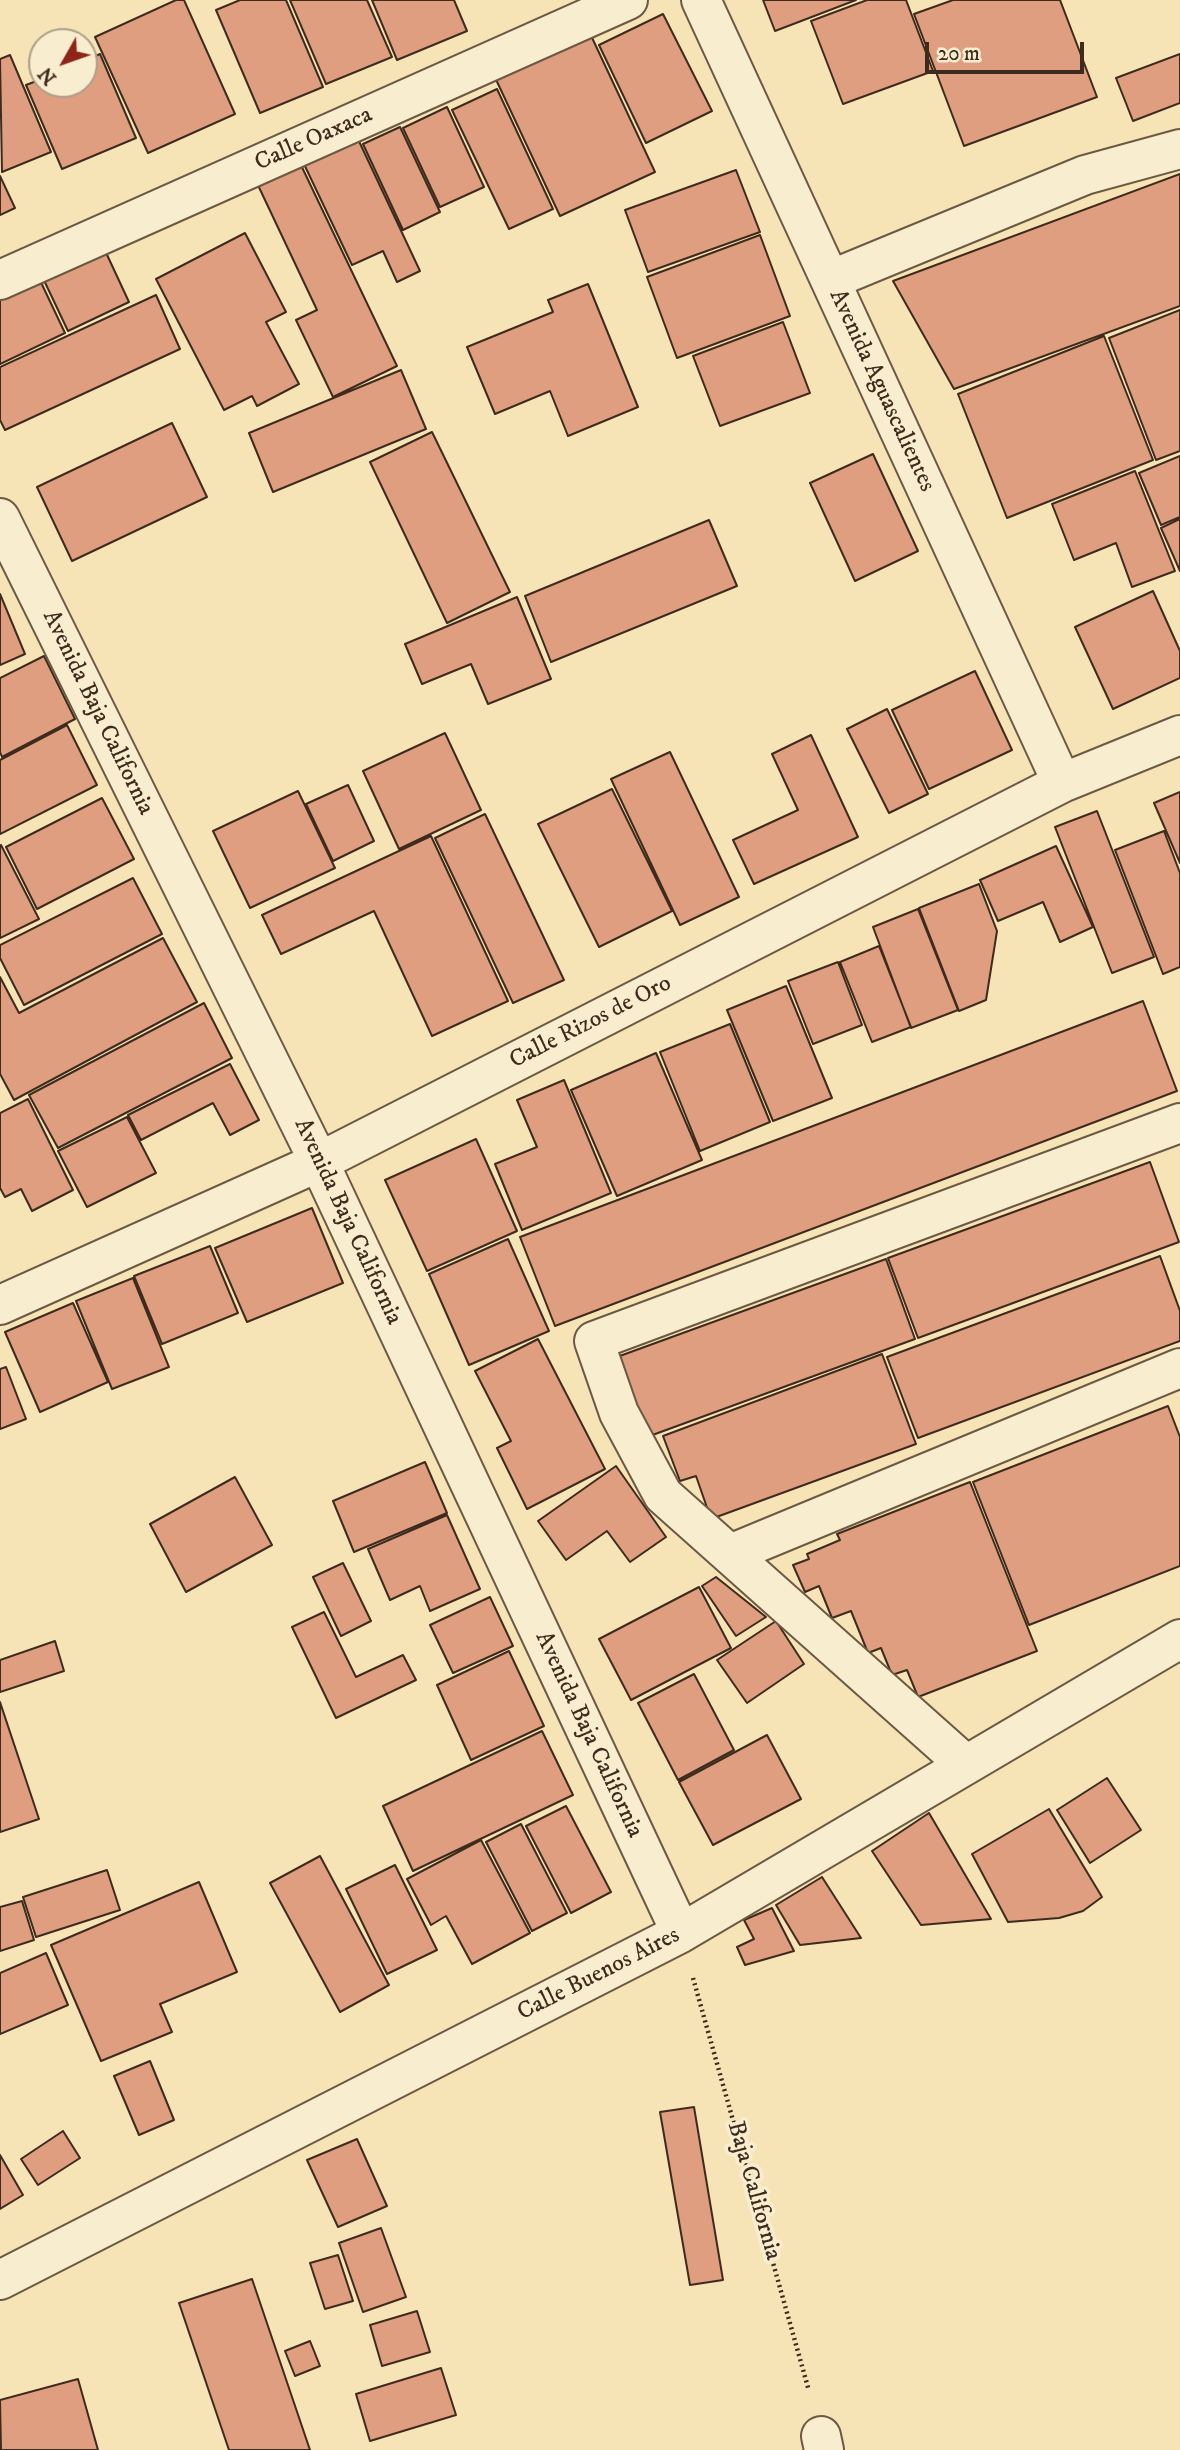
<!DOCTYPE html>
<html>
<head>
<meta charset="utf-8">
<style>
	body { margin:0 }
	#map { position:relative; width:1180px; height:2450px; overflow:hidden; background:#f6e4b7; font-family:"IM FELL DW Pica",serif }
	canvas { display:block }
	.north { position:absolute; left:28px; top:28px; width:70px; height:70px; box-sizing:border-box; background:#f9edd0; border:2px solid #ae9f88; border-radius:50%; rotate:230deg; font-size:19px; font-weight:700; line-height:28px; text-align:center; color:#3e2b1d }
	.north::after { content:''; display:block; margin:auto; width:24px; height:32px; background:#8f2418; clip-path:polygon(50% 0,100% 100%,50% 72%,0 100%) }
	.scale { position:absolute; left:925px; top:42px; width:159px; height:32px; box-sizing:border-box; border:4px solid #3e2b1d; border-top:0; padding-left:9px; font-size:21px; line-height:24px; white-space:nowrap; color:#3e2b1d; -webkit-text-stroke:5px #f9edd0; paint-order:stroke }
</style>
</head>
<body>
<div id="map">
<canvas width="1180" height="2450"></canvas>
<div class="north">N</div>
<div class="scale">20 m</div>
</div>
<script>
const ctx = document.querySelector('canvas').getContext('2d');
ctx.lineJoin = 'round';
function paint(path, color) {
  ctx.fillStyle = color;
  ctx.fill(path, 'evenodd');
}
function shape(rows) {
  const path = new Path2D();
  for (const r of rows) {
    path.moveTo(r[0], r[1]);
    for (let i = 2; i < r.length; i += 2) path.lineTo(r[i], r[i + 1]);
  }
  return path;
}
function stroke(path, color, width, dash) {
  ctx.strokeStyle = color;
  ctx.lineWidth = width;
  ctx.lineCap = dash ? 'butt' : 'round';
  ctx.setLineDash(dash || []);
  ctx.stroke(path);
}
function write(font, color, halo, rows, align = 'center') {
  ctx.font = font + ' "IM FELL DW Pica",serif';
  ctx.lineWidth = 7;
  ctx.setLineDash([]);
  ctx.textBaseline = 'middle';
  ctx.strokeStyle = halo;
  ctx.fillStyle = color;
  for (const [text, x, y, turn = 0] of rows) {
    ctx.save();
    ctx.translate(x, y);
    ctx.rotate((+turn || 0) * Math.PI / 180);
    ctx.textAlign = isNaN(turn) ? turn : align;
    if (halo) ctx.strokeText(text, 0, 0);
    ctx.fillText(text, 0, 0);
    ctx.restore();
  }
}
const building = shape([
	[176,0,184,0,235,114,148,153,95,37,176,0],
	[240,0,286,0,323,87,260,113,216,10,240,0],
	[290,0,367,0,392,57,326,84,290,0],
	[372,0,454,0,467,31,397,60,372,0],
	[763,0,856,0,775,31,763,0],
	[867,0,906,0,933,71,843,104,811,21,867,0],
	[953,0,1060,0,1097,97,964,146,914,14,953,0],
	[663,14,712,111,646,143,599,45,663,14],
	[587,27,655,172,560,216,492,71,587,27],
	[100,54,136,138,62,169,26,85,42,79,42,84,84,84,84,61,100,54],
	[1180,54,1180,103,1133,121,1116,78,1180,54],
	[10,55,51,152,2,172,0,59,10,55],
	[497,89,553,209,509,229,452,110,497,89],
	[447,107,484,187,440,207,403,128,447,107],
	[400,127,440,212,403,230,363,144,400,127],
	[357,137,420,271,397,282,383,251,352,265,303,162,357,137],
	[299,161,397,366,333,397,296,320,317,310,256,181,299,161],
	[736,170,760,232,648,272,625,210,736,170],
	[1180,174,1180,306,954,389,893,281,1180,174],
	[0,176,15,208,0,215,0,176],
	[245,233,286,312,266,322,299,384,257,406,252,396,224,410,156,279,245,233],
	[760,235,790,316,677,358,647,277,760,235],
	[102,244,129,302,68,331,41,274,102,244],
	[37,274,65,333,0,364,0,292,37,274],
	[588,284,638,407,568,436,550,391,495,414,467,347,553,312,548,300,588,284],
	[156,295,180,349,5,430,0,420,0,367,156,295],
	[1180,310,1180,451,1156,460,1109,338,1180,310],
	[783,322,810,393,720,426,693,356,783,322],
	[1104,336,1153,460,1007,518,958,394,1104,336],
	[401,370,426,429,273,492,249,433,401,370],
	[172,423,207,497,72,561,37,487,172,423],
	[432,432,510,592,447,623,370,462,432,432],
	[873,454,918,551,855,581,810,483,873,454],
	[1180,456,1180,517,1161,525,1139,473,1180,456],
	[1135,471,1175,571,1132,587,1116,543,1074,560,1052,504,1135,471],
	[1180,519,1180,571,1161,528,1180,519],
	[709,520,737,586,551,662,525,596,709,520],
	[1153,591,1180,651,1180,678,1113,709,1075,627,1153,591],
	[0,594,25,654,0,665,0,594],
	[517,597,551,679,488,704,471,664,422,684,405,644,517,597],
	[44,656,75,719,2,757,0,752,0,678,44,656],
	[975,671,1012,750,929,789,892,710,975,671],
	[887,709,928,794,889,813,847,729,887,709],
	[67,725,97,785,0,834,0,760,67,725],
	[445,733,481,810,399,849,363,771,445,733],
	[811,735,858,837,754,884,733,840,798,810,772,754,811,735],
	[670,752,739,897,680,925,611,779,670,752],
	[348,785,374,841,333,861,306,804,348,785],
	[612,789,672,911,599,947,538,824,612,789],
	[298,791,335,868,250,908,213,831,298,791],
	[1180,792,1180,863,1154,803,1180,792],
	[102,798,134,859,37,909,6,847,102,798],
	[1097,811,1154,957,1112,973,1055,827,1097,811],
	[485,814,564,980,513,1003,435,838,485,814],
	[1164,831,1180,873,1180,967,1163,974,1115,850,1164,831],
	[431,836,508,1001,432,1036,374,911,281,954,262,915,431,836],
	[1,845,39,919,0,938,0,846,1,845],
	[1056,846,1093,927,1060,942,1043,902,998,921,980,880,1056,846],
	[133,878,162,934,24,1005,0,958,0,945,133,878],
	[979,884,997,931,986,1000,959,1011,919,908,979,884],
	[918,909,958,1010,911,1028,873,927,918,909],
	[163,938,197,1002,14,1100,0,1074,0,977,19,1013,163,938],
	[879,946,911,1027,872,1042,840,962,879,946],
	[838,962,862,1025,813,1044,788,981,838,962],
	[786,986,832,1098,773,1121,727,1010,786,986],
	[1143,1001,1177,1091,555,1326,520,1237,1143,1001],
	[204,1003,232,1058,58,1148,29,1095,204,1003],
	[730,1024,770,1122,700,1151,660,1052,730,1024],
	[656,1053,702,1160,617,1196,571,1090,656,1053],
	[230,1064,259,1120,230,1135,213,1103,141,1140,128,1115,230,1064],
	[564,1080,611,1193,522,1230,495,1164,537,1147,517,1100,564,1080],
	[28,1099,73,1190,32,1211,21,1189,5,1197,0,1188,0,1113,28,1099],
	[127,1117,156,1173,87,1207,58,1151,127,1117],
	[476,1139,517,1231,427,1271,385,1180,476,1139],
	[1150,1162,1179,1242,918,1338,888,1258,1150,1162],
	[312,1208,343,1283,247,1322,215,1248,312,1208],
	[508,1239,549,1331,469,1365,429,1274,508,1239],
	[210,1246,238,1313,162,1344,134,1276,210,1246],
	[1160,1256,1180,1311,1180,1341,918,1438,887,1357,1160,1256],
	[886,1259,915,1339,647,1437,617,1357,886,1259],
	[133,1278,169,1367,112,1389,76,1301,133,1278],
	[73,1303,108,1382,40,1412,5,1332,73,1303],
	[538,1339,605,1469,527,1509,497,1448,511,1441,475,1371,538,1339],
	[882,1354,916,1444,711,1519,696,1476,680,1481,663,1436,882,1354],
	[6,1367,26,1419,0,1429,0,1369,6,1367],
	[1168,1406,1180,1437,1180,1566,1029,1625,973,1482,1168,1406],
	[425,1462,447,1513,354,1552,333,1501,425,1462],
	[616,1466,666,1537,630,1562,607,1531,566,1560,538,1521,616,1466],
	[235,1477,272,1545,186,1592,150,1524,235,1477],
	[970,1482,1037,1651,918,1697,907,1670,892,1675,881,1648,868,1653,851,1611,832,1618,819,1586,805,1592,793,1565,809,1559,807,1554,840,1540,837,1534,970,1482],
	[447,1515,480,1589,430,1611,420,1586,390,1600,368,1549,447,1515],
	[343,1563,371,1621,341,1636,313,1577,343,1563],
	[716,1577,766,1617,736,1636,702,1586,716,1577],
	[699,1587,731,1648,631,1700,599,1639,699,1587],
	[490,1597,513,1646,453,1673,430,1625,490,1597],
	[324,1612,356,1677,403,1655,416,1680,336,1718,292,1627,324,1612],
	[776,1621,804,1664,747,1703,717,1660,776,1621],
	[55,1641,64,1671,0,1692,0,1660,55,1641],
	[509,1651,544,1726,471,1760,437,1685,509,1651],
	[694,1674,734,1750,678,1780,638,1703,694,1674],
	[0,1702,39,1819,0,1832,0,1702],
	[542,1731,573,1795,413,1871,383,1806,542,1731],
	[767,1735,801,1799,713,1845,679,1782,767,1735],
	[1107,1778,1141,1830,1090,1863,1057,1810,1107,1778],
	[566,1806,611,1892,571,1913,526,1826,566,1806],
	[1049,1809,1102,1897,1083,1911,1059,1918,1008,1922,972,1854,1049,1809],
	[929,1813,991,1919,921,1925,872,1851,929,1813],
	[521,1824,567,1913,532,1931,486,1842,521,1824],
	[481,1840,530,1933,472,1964,446,1916,431,1925,407,1879,481,1840],
	[320,1856,389,1985,340,2012,270,1883,320,1856],
	[395,1865,437,1950,387,1974,346,1889,395,1865],
	[107,1870,120,1910,36,1937,23,1897,107,1870],
	[822,1877,861,1938,800,1945,776,1905,822,1877],
	[199,1882,237,1972,160,2004,172,2032,101,2061,51,1945,199,1882],
	[22,1901,34,1940,0,1951,0,1907,22,1901],
	[772,1908,794,1951,745,1965,737,1947,754,1939,744,1920,772,1908],
	[46,1953,68,2005,0,2034,0,1973,46,1953],
	[150,2061,174,2120,139,2135,114,2076,150,2061],
	[694,2107,723,2280,690,2285,660,2112,694,2107],
	[63,2131,80,2158,38,2185,21,2159,63,2131],
	[357,2139,387,2206,338,2227,307,2160,357,2139],
	[0,2155,23,2195,0,2209,0,2155],
	[381,2228,406,2297,363,2312,339,2243,381,2228],
	[338,2255,353,2301,325,2309,310,2263,338,2255],
	[252,2279,310,2450,229,2450,179,2303,252,2279],
	[417,2311,430,2352,382,2366,370,2325,417,2311],
	[310,2341,320,2366,295,2376,285,2351,310,2341],
	[441,2368,456,2415,370,2441,356,2394,441,2368],
	[78,2379,98,2450,1,2450,0,2400,78,2379]
]);
const path = shape([
	[693,1978,809,2391]
]);
const minor = shape([
	[701,0,1062,783],
	[0,280,628,0],
	[830,280,1085,175,1180,149],
	[0,518,319,1162,681,1933],
	[0,1305,319,1162,1062,783,1180,735],
	[730,1554,1180,1368],
	[965,1764,663,1495,619,1413,594,1341,1180,1123],
	[0,2280,681,1933,1180,1639],
	[821,2436,824,2450]
]);
const streetNames = [
	["Calle Oaxaca",314,140,-24],
	["Avenida Aguascalientes",881,391,65],
	["Avenida Baja California",97,713,64],
	["Calle Rizos de Oro",591,1023,-27],
	["Avenida Baja California",347,1222,65],
	["Avenida Baja California",588,1735,65],
	["Calle Buenos Aires",599,1975,-27],
	["Baja California",753,2191,74]
];
paint(building, '#df9e80');
stroke(building, '#3e2b1d', 2);
stroke(minor, '#6c5944', 42);
stroke(path, '#3e2b1d', 4.5, [2, 3.5]);
stroke(minor, '#f9edd0', 38);
write('24px', '#3e2b1d', '#f9edd0', streetNames);
</script>
</body>
</html>
